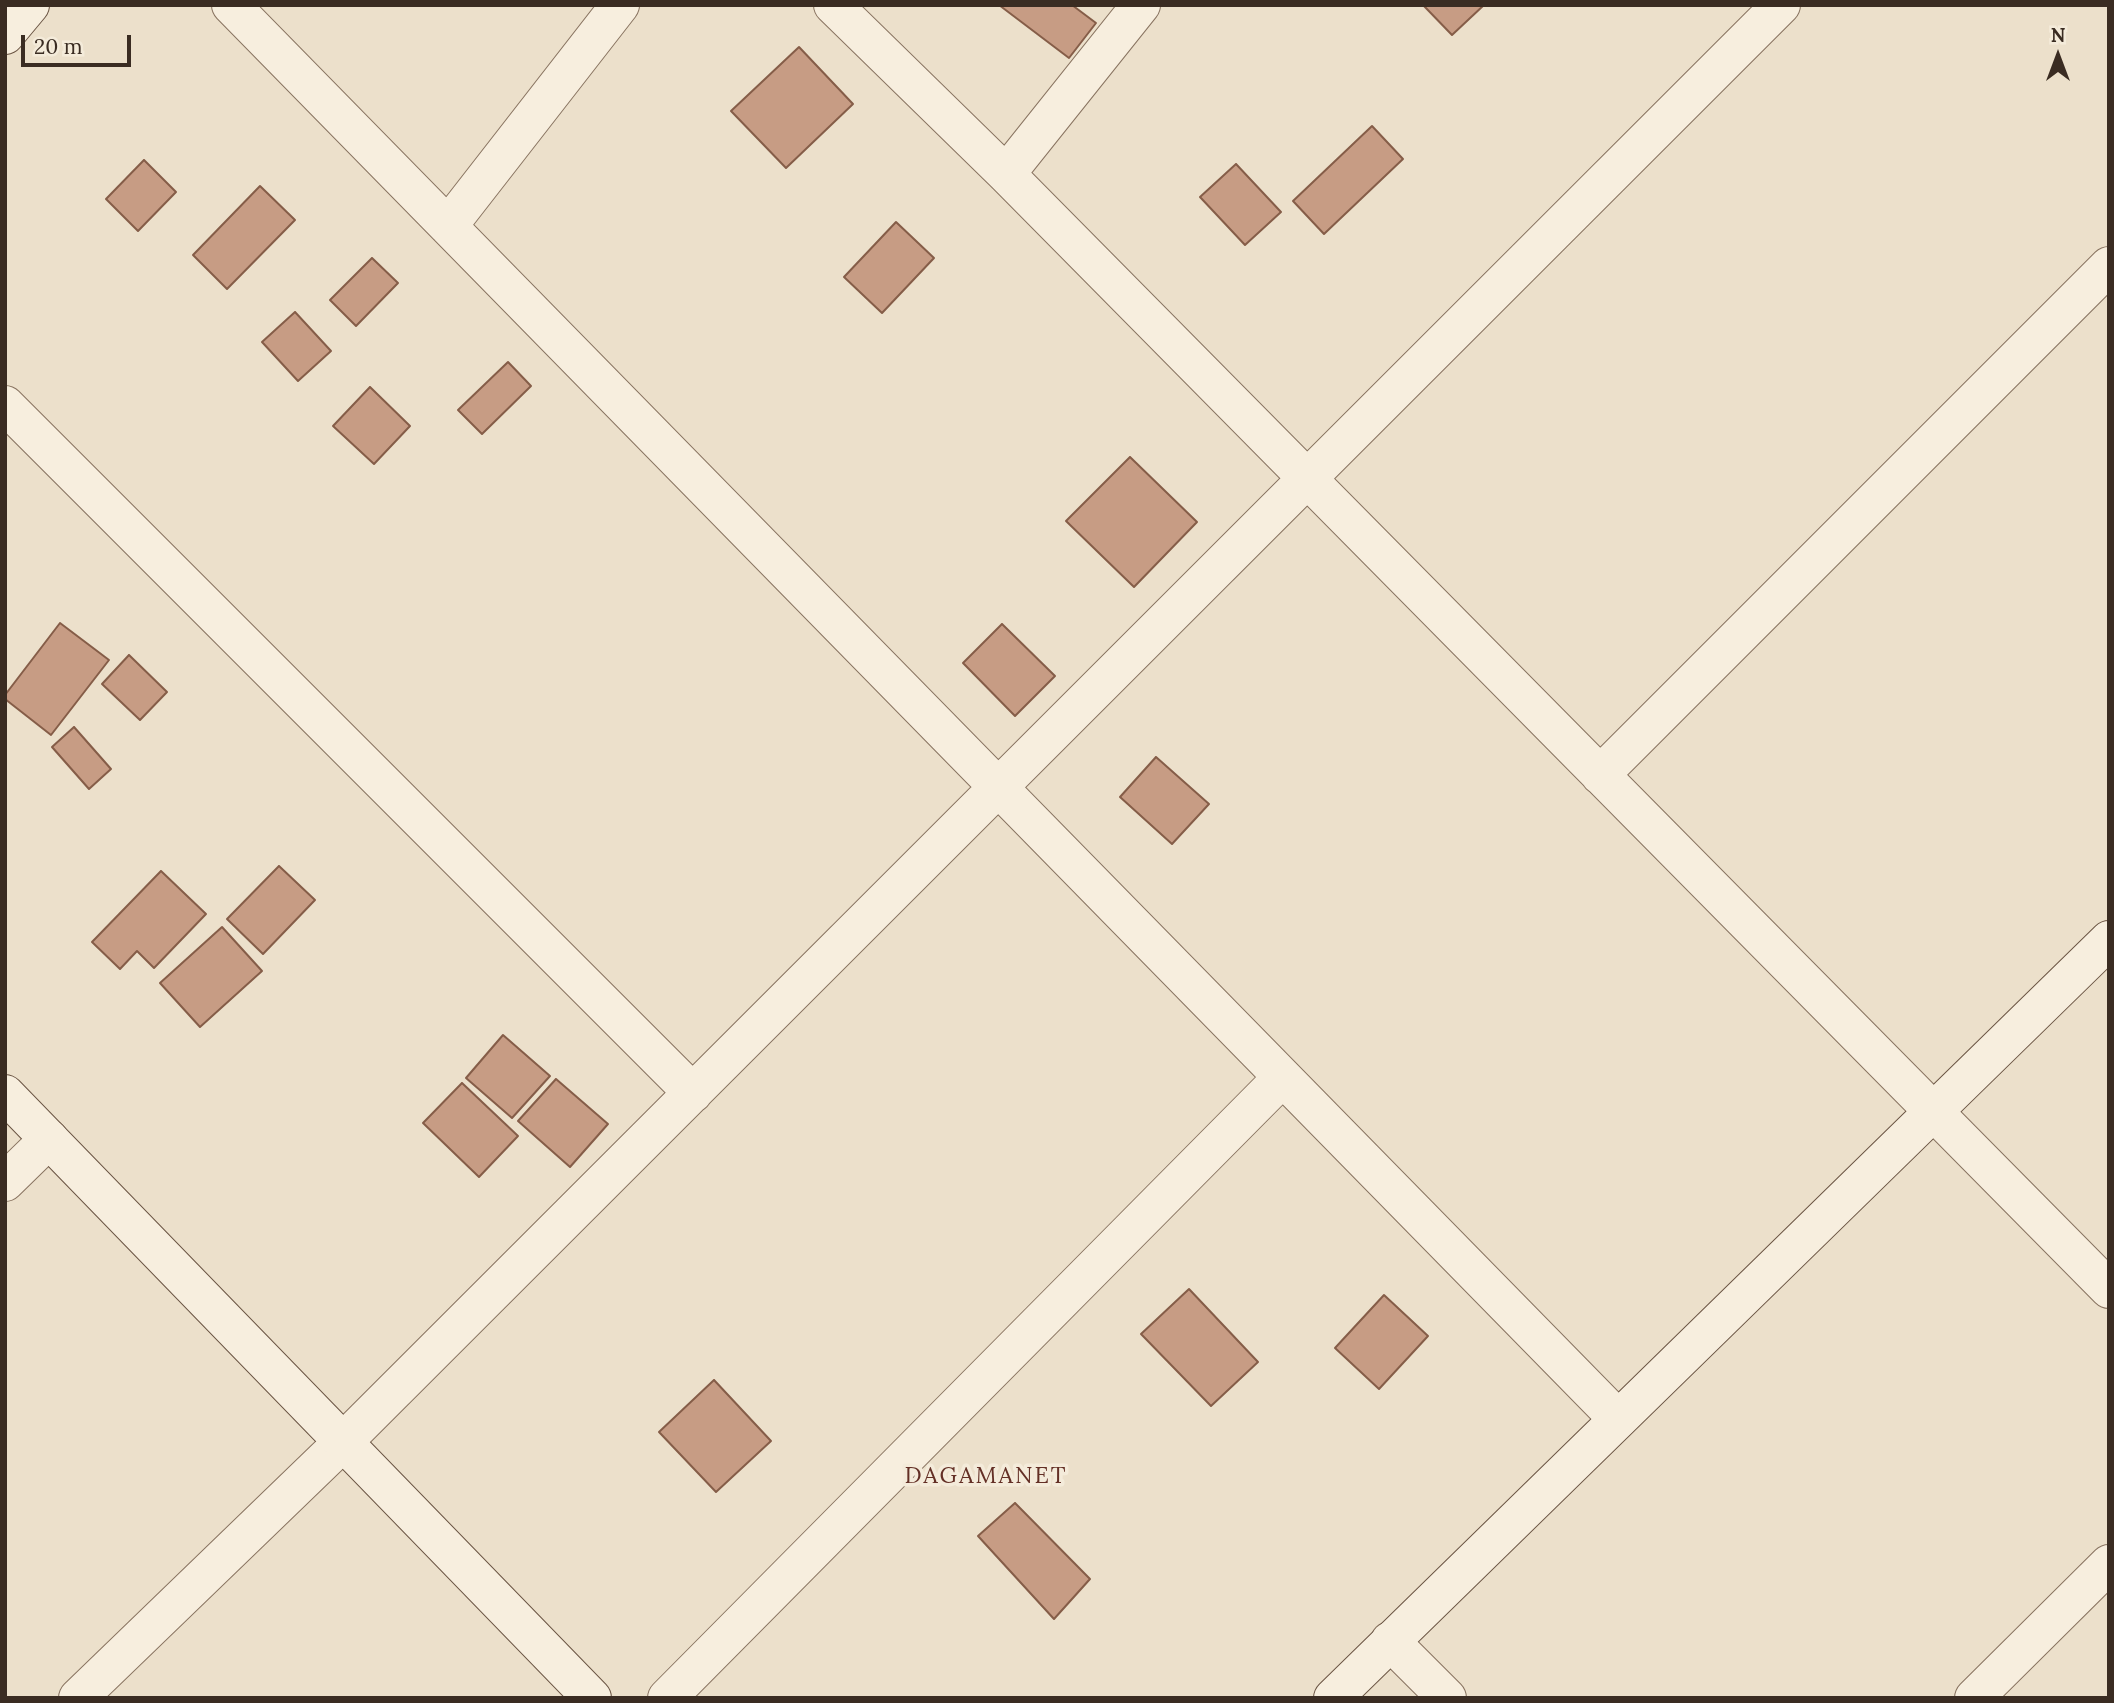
<!DOCTYPE html>
<html>
<head>
<meta charset="utf-8">
<style>
	body { margin:0 }
	#map { position:relative; width:2114px; height:1703px; overflow:hidden; background:#ece0cb; font-family:Lora,serif }
	canvas { display:block }
	.frame { position:absolute; inset:0; border:7px solid #3a2c22; pointer-events:none }
	.north { position:absolute; left:2023px; top:21px; width:70px; height:70px; -webkit-text-stroke:5px #f4ebda; paint-order:stroke; rotate:0deg; font-size:19px; font-weight:700; line-height:28px; text-align:center; color:#3a2c22 }
	.north::after { content:''; display:block; margin:auto; width:24px; height:32px; background:#3a2c22; clip-path:polygon(50% 0,100% 100%,50% 72%,0 100%) }
	.scale { position:absolute; left:21px; top:35px; width:110px; height:32px; box-sizing:border-box; border:4px solid #3a2c22; border-top:0; padding-left:9px; font-size:21px; line-height:24px; white-space:nowrap; color:#3a2c22; -webkit-text-stroke:5px #f4ebda; paint-order:stroke }
</style>
</head>
<body>
<div id="map">
<canvas width="2114" height="1703"></canvas>
<div class="frame"></div>
<div class="north">N</div>
<div class="scale">20 m</div>
</div>
<script>
const ctx = document.querySelector('canvas').getContext('2d');
ctx.lineJoin = 'round';
function paint(path, color) {
  ctx.fillStyle = color;
  ctx.fill(path, 'evenodd');
}
function shape(rows) {
  const path = new Path2D();
  for (const r of rows) {
    path.moveTo(r[0], r[1]);
    for (let i = 2; i < r.length; i += 2) path.lineTo(r[i], r[i + 1]);
  }
  return path;
}
function stroke(path, color, width, dash) {
  ctx.strokeStyle = color;
  ctx.lineWidth = width;
  ctx.lineCap = dash ? 'butt' : 'round';
  ctx.setLineDash(dash || []);
  ctx.stroke(path);
}
function write(font, color, halo, rows, align = 'center') {
  ctx.font = font + ' Lora,serif';
  ctx.lineWidth = 7;
  ctx.setLineDash([]);
  ctx.textBaseline = 'middle';
  ctx.strokeStyle = halo;
  ctx.fillStyle = color;
  for (const [text, x, y, turn = 0] of rows) {
    ctx.save();
    ctx.translate(x, y);
    ctx.rotate((+turn || 0) * Math.PI / 180);
    ctx.textAlign = isNaN(turn) ? turn : align;
    if (halo) ctx.strokeText(text, 0, 0);
    ctx.fillText(text, 0, 0);
    ctx.restore();
  }
}
const building = shape([
	[999,5,1072,5,1096,23,1069,58,999,5],
	[1423,5,1484,5,1452,35,1423,5],
	[799,47,853,104,786,168,731,111,799,47],
	[1372,126,1403,159,1324,234,1293,201,1372,126],
	[144,160,176,192,138,231,106,199,144,160],
	[1236,164,1281,212,1245,245,1200,197,1236,164],
	[260,186,295,220,227,289,193,255,260,186],
	[896,222,934,258,882,313,844,277,896,222],
	[372,258,398,283,356,326,330,300,372,258],
	[295,312,331,351,298,381,262,342,295,312],
	[508,362,531,386,482,434,458,410,508,362],
	[370,387,410,426,374,464,333,426,370,387],
	[1130,457,1197,522,1134,587,1066,521,1130,457],
	[60,623,109,660,51,735,5,699,5,695,60,623],
	[1002,624,1055,676,1015,716,963,663,1002,624],
	[129,655,167,692,140,720,102,684,129,655],
	[74,727,111,769,89,789,52,747,74,727],
	[1156,757,1209,804,1172,844,1120,797,1156,757],
	[279,866,315,900,263,954,227,919,279,866],
	[161,871,206,914,154,968,137,951,120,969,92,942,161,871],
	[222,927,262,971,200,1027,160,983,222,927],
	[503,1035,550,1076,512,1118,466,1078,503,1035],
	[556,1079,608,1124,570,1167,518,1121,556,1079],
	[462,1083,518,1136,479,1177,423,1123,462,1083],
	[1189,1289,1258,1362,1211,1406,1141,1334,1189,1289],
	[1384,1295,1428,1336,1379,1389,1335,1348,1384,1295],
	[714,1380,771,1441,716,1492,659,1432,714,1380],
	[1015,1503,1090,1579,1054,1619,978,1536,1015,1503]
]);
const street = shape([
	[231,5,1618,1419],
	[833,5,1006,174,2109,1289],
	[1006,174,1141,5],
	[448,226,620,5],
	[5,405,693,1093],
	[1600,775,2109,266],
	[5,1182,49,1139],
	[1390,1641,1447,1698],
	[78,1698,343,1442,1781,5],
	[667,1698,1282,1078],
	[1974,1698,2109,1564]
]);
const secondary = shape([
	[5,35,30,5],
	[5,1094,592,1698],
	[1333,1698,2109,940]
]);
const quarterNames = [
	["DAGAMANET",986,1476]
];
paint(building, '#c79c84');
stroke(building, '#855d48', 2);
stroke(street, '#887360', 40);
stroke(secondary, '#6a5443', 40);
stroke(street, '#f7eede', 38);
stroke(secondary, '#f7eede', 38);
ctx.letterSpacing = '2px';
write('23px', '#632f25', '#f4ebda', quarterNames);
ctx.letterSpacing = '0px';
</script>
</body>
</html>
